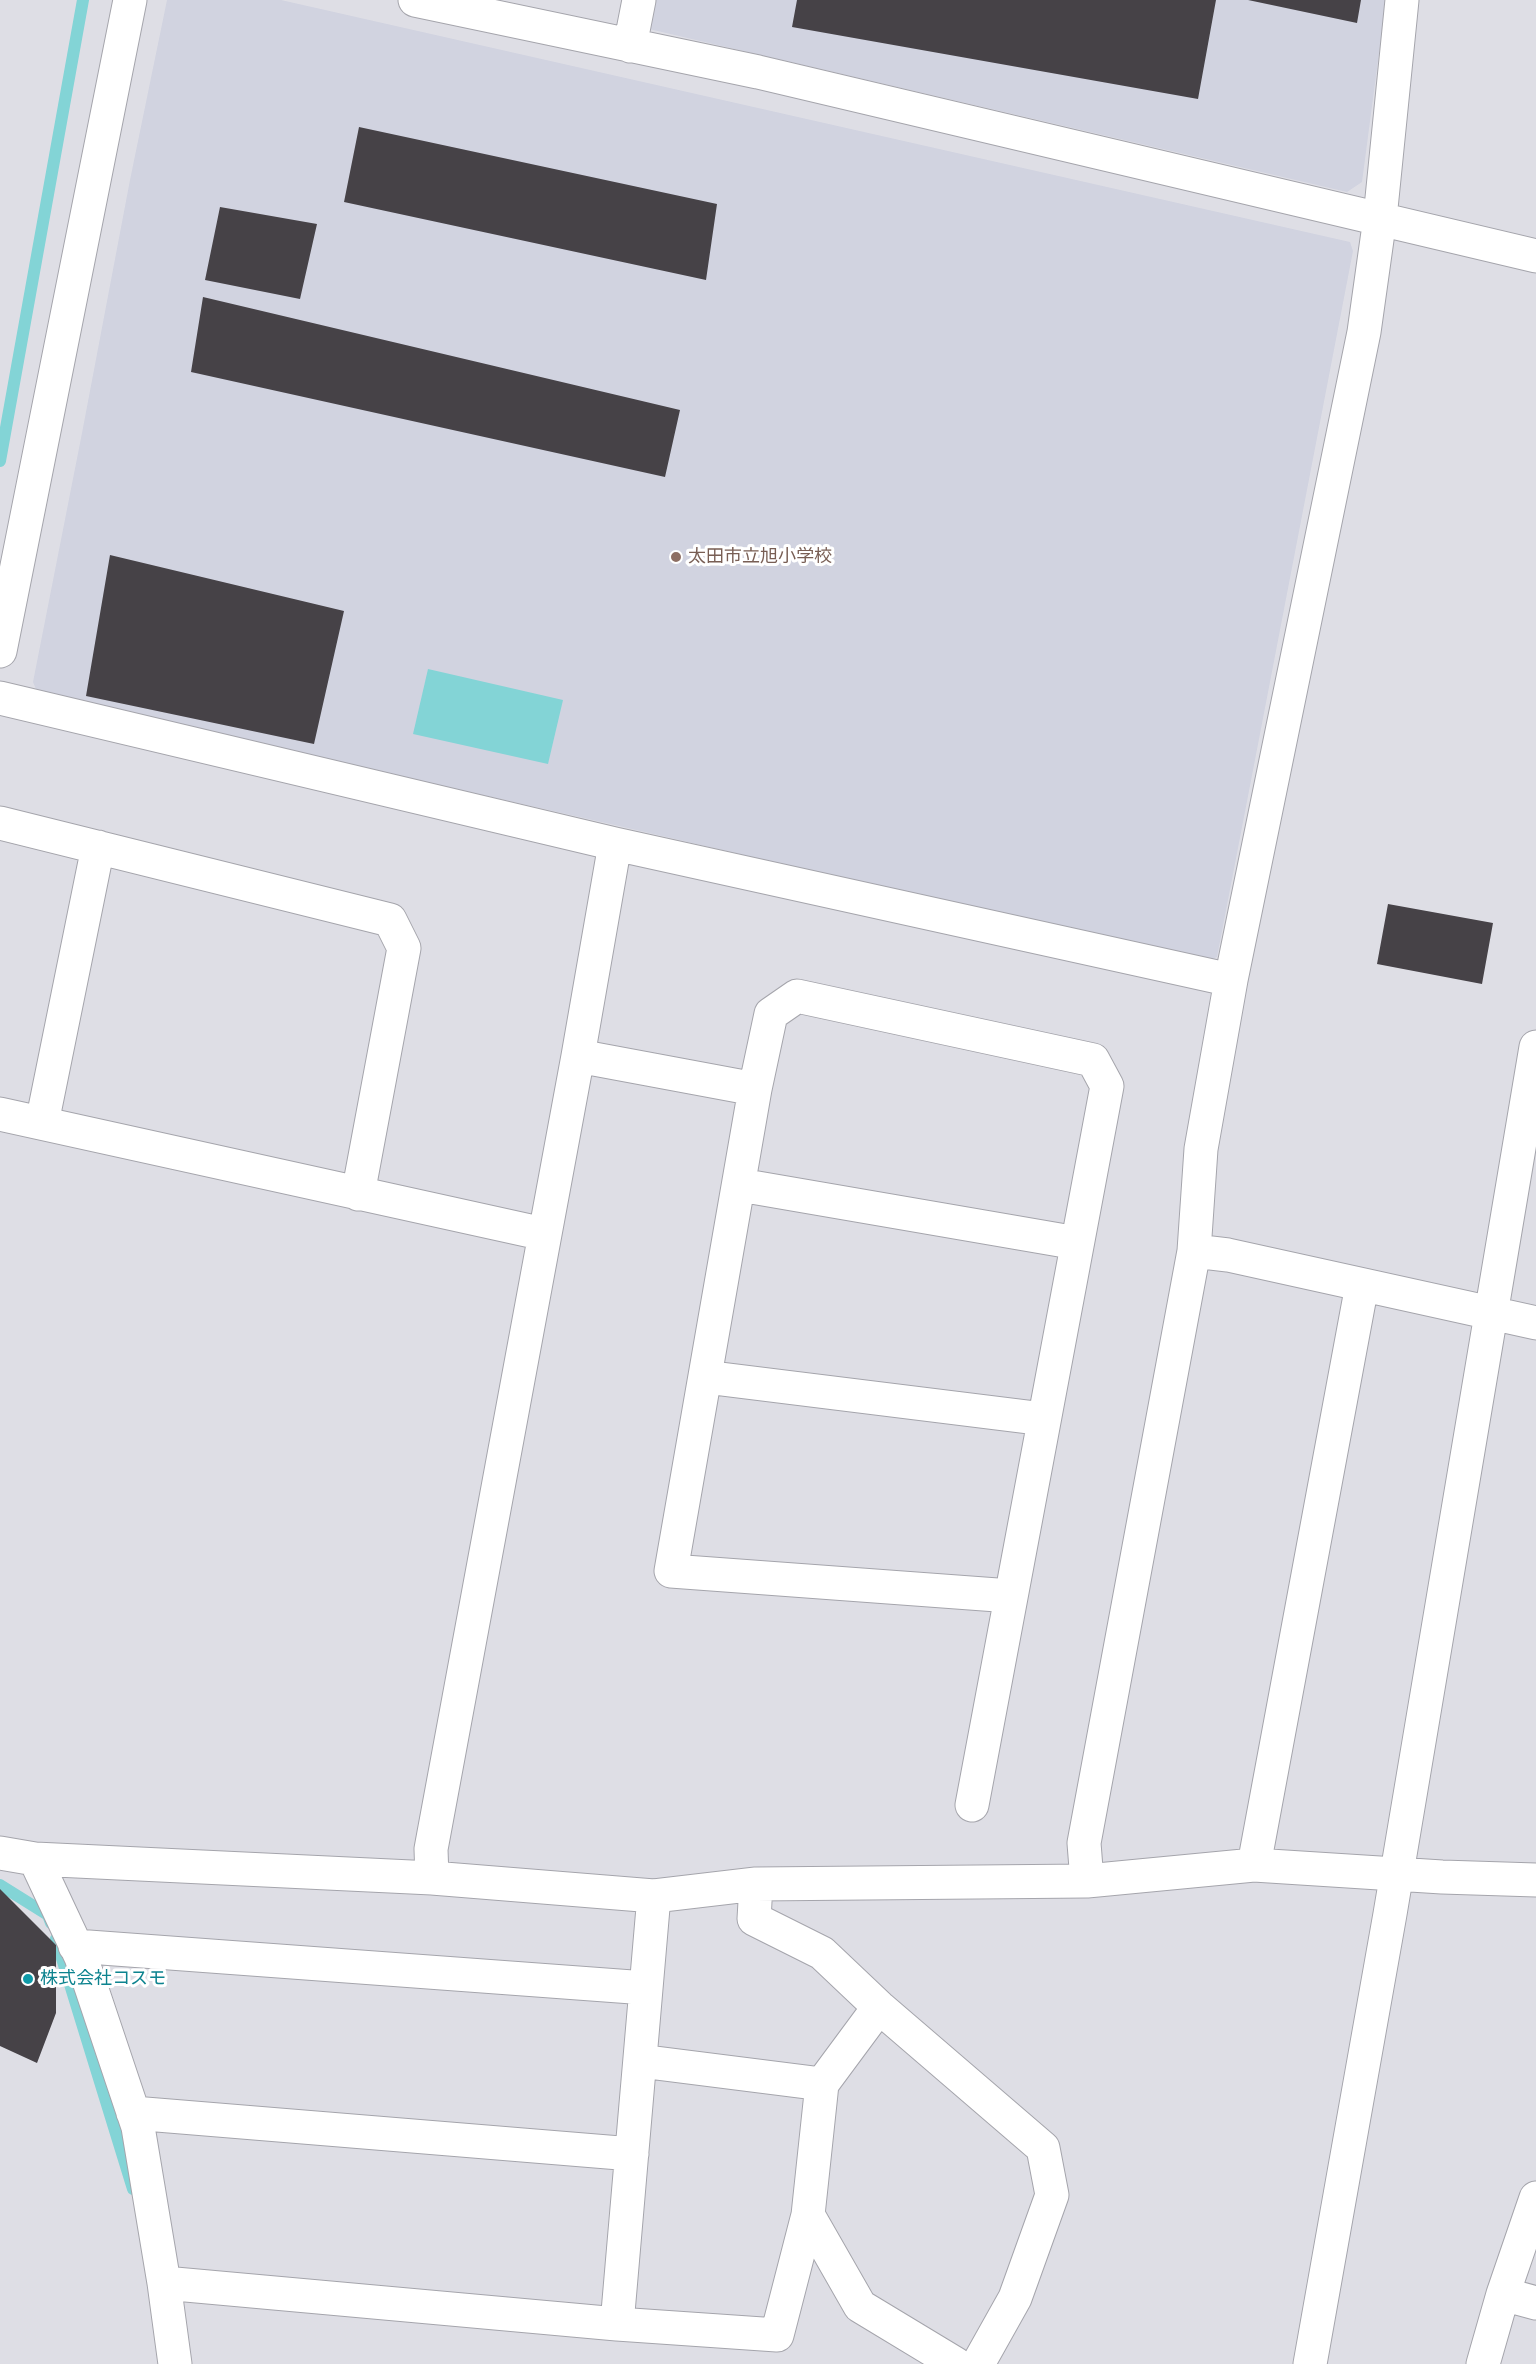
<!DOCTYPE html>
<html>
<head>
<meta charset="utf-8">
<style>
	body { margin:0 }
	canvas { display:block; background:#dedee5 }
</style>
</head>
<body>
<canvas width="1536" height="2364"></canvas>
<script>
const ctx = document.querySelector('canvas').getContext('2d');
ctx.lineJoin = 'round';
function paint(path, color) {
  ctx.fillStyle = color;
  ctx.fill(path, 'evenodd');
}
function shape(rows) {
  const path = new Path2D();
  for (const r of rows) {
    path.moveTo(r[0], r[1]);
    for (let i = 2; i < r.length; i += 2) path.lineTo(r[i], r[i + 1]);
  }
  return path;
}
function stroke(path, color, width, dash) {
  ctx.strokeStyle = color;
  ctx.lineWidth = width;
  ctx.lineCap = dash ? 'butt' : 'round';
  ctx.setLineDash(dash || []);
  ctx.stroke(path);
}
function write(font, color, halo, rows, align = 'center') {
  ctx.font = font + ' Cabin,"Noto Sans JP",sans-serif';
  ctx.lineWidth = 6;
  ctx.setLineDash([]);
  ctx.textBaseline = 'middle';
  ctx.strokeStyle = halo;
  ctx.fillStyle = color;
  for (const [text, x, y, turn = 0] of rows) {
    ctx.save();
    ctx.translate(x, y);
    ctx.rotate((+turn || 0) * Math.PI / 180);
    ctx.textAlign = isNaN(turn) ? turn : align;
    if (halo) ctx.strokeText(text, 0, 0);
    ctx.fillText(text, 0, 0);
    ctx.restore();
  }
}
const built = shape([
	[167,0,281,0,1350,242,1353,251,1217,957,1204,962,619,826,38,694,33,682,82,433,130,180],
	[647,0,1386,0,1362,182,1347,192,649,29]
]);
const water = shape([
	[428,669,563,700,548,764,413,734]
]);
const stream = shape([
	[0,461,83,0],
	[0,1885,48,1915,51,1923],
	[56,1939,133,2189]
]);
const building = shape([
	[797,0,1216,0,1198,99,792,27],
	[1248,0,1361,0,1357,23],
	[359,127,717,204,706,280,344,202],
	[220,207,317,224,300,299,205,280],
	[203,297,680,410,665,477,191,372],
	[110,555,344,611,314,744,86,696],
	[1388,904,1493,923,1482,984,1377,964],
	[0,1889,56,1945,56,2013,37,2063,0,2046]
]);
const minor = shape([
	[415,0,758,72,1536,256],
	[630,46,639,0],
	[0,651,130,0],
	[0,698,615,844,1231,980],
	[0,823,390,920,404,948,358,1194],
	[578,1056,755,1089,771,1014,797,996,1093,1060,1107,1086,972,1805],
	[755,1089,671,1571,1011,1596],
	[0,1114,544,1234],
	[42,1123,98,847],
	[740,1185,1077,1243],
	[1194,1251,1228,1255,1536,1323],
	[705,1377,1044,1419],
	[0,1853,35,1859,432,1878,654,1896,756,1884,1087,1881,1254,1865,1442,1877,1536,1880],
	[35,1859,81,1957,138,2127,164,2283,175,2364],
	[1254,1865,1362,1285],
	[432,1878,431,1849,578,1056,615,844],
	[1087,1881,1084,1843,1194,1251,1201,1149,1231,980,1364,332,1380,218,1402,0],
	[756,1884,754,1919,822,1953,879,2007,1043,2148,1052,2195,1015,2298,978,2364],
	[654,1896,617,2324,777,2335,808,2215],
	[75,1946,646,1988],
	[879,2007,822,2084,808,2215,860,2306,956,2364],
	[640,2061,822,2084],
	[133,2113,632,2154],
	[164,2283,617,2324],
	[1503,2294,1536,2303],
	[1310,2364,1390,1914,1536,1047],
	[1483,2364,1503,2294,1536,2198]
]);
const markers = [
	[676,557,6,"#8d6e63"],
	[28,1979,6,"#0f9aa8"]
];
const educationNames = [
	["太田市立旭小学校",688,557]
];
const cultureNames = [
	["株式会社コスモ",40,1979]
];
paint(built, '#d1d3e0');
paint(water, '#83d4d6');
stroke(stream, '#83d4d6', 12);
paint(building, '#464247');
stroke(minor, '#a5a5ac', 35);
stroke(minor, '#fff', 33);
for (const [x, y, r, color] of markers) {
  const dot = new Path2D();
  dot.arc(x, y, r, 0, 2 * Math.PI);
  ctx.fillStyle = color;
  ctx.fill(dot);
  stroke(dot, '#fff', 2);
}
write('18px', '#785e54', '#fff', educationNames, 'left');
write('18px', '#0d838f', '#fff', cultureNames, 'left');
</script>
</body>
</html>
